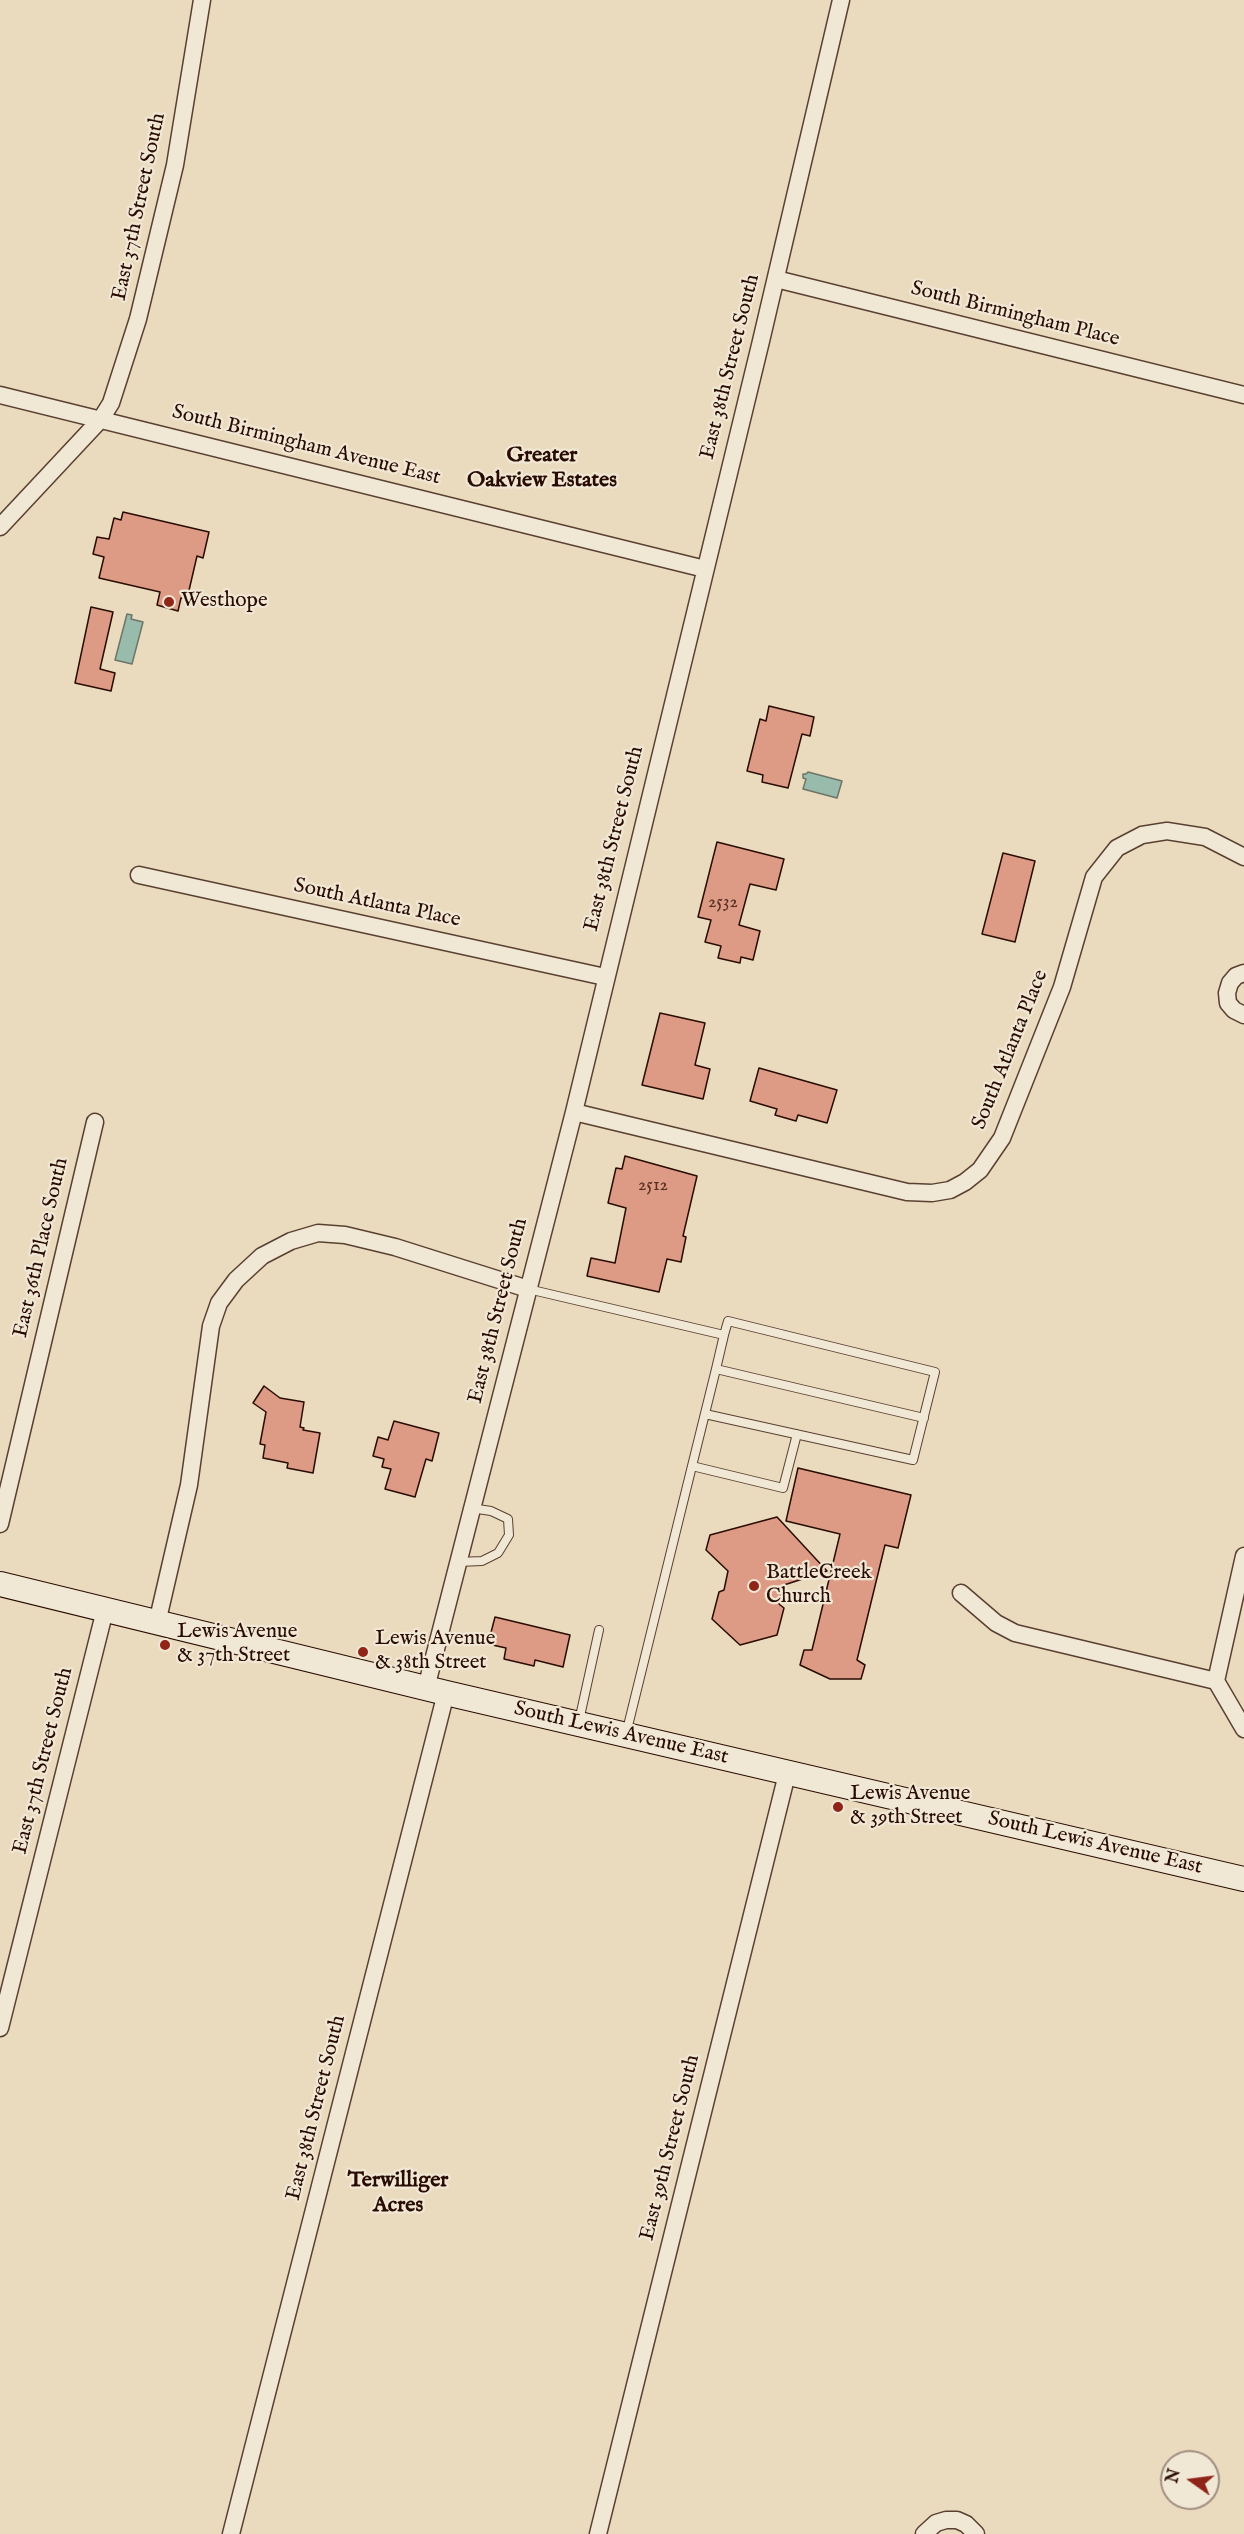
<!DOCTYPE html>
<html>
<head>
<meta charset="utf-8">
<style>
	body { margin:0 }
	#map { position:relative; width:1244px; height:2534px; overflow:hidden; background:#eadabe; font-family:"IM FELL English",serif }
	canvas { display:block }
	.north { position:absolute; left:1160px; top:2450px; width:60px; height:60px; box-sizing:border-box; background:#f1e7d5; border:2px solid #a18f80; border-radius:50%; rotate:284deg; font-size:16px; font-weight:700; line-height:24px; text-align:center; color:#290c01 }
	.north::after { content:''; display:block; margin:auto; width:21px; height:27px; background:#8f2418; clip-path:polygon(50% 0,100% 100%,50% 72%,0 100%) }
</style>
</head>
<body>
<div id="map">
<canvas width="1244" height="2534"></canvas>
<div class="north">N</div>
</div>
<script>
const ctx = document.querySelector('canvas').getContext('2d');
ctx.lineJoin = 'round';
function paint(path, color) {
  ctx.fillStyle = color;
  ctx.fill(path, 'evenodd');
}
function shape(rows) {
  const path = new Path2D();
  for (const r of rows) {
    path.moveTo(r[0], r[1]);
    for (let i = 2; i < r.length; i += 2) path.lineTo(r[i], r[i + 1]);
  }
  return path;
}
function stroke(path, color, width, dash) {
  ctx.strokeStyle = color;
  ctx.lineWidth = width;
  ctx.lineCap = dash ? 'butt' : 'round';
  ctx.setLineDash(dash || []);
  ctx.stroke(path);
}
function write(font, color, halo, rows, align = 'center') {
  ctx.font = font + ' "IM FELL English",serif';
  ctx.lineWidth = 4.5;
  ctx.setLineDash([]);
  ctx.textBaseline = 'middle';
  ctx.strokeStyle = halo;
  ctx.fillStyle = color;
  for (const [text, x, y, turn = 0] of rows) {
    ctx.save();
    ctx.translate(x, y);
    ctx.rotate((+turn || 0) * Math.PI / 180);
    ctx.textAlign = isNaN(turn) ? turn : align;
    if (halo) ctx.strokeText(text, 0, 0);
    ctx.fillText(text, 0, 0);
    ctx.restore();
  }
}
const water = shape([
	[127,614,132,615,131,619,143,622,132,664,115,660,127,614],
	[808,772,842,781,837,798,803,789,806,779,803,778,803,774,806,774,808,772]
]);
const building = shape([
	[123,512,209,532,203,558,197,556,187,599,181,598,178,611,157,605,160,592,99,578,104,557,93,554,97,537,109,539,114,518,121,520,123,512],
	[91,607,113,612,100,669,115,673,111,691,75,683,91,607],
	[769,706,814,717,810,736,802,734,788,788,762,782,763,775,747,771,760,719,766,721,769,706],
	[717,842,784,859,776,890,750,884,739,925,760,931,753,960,741,957,740,963,718,958,721,946,705,942,711,920,698,917,717,842],
	[1003,853,1035,861,1015,942,982,934,1003,853],
	[660,1013,705,1023,695,1065,710,1069,703,1099,642,1085,660,1013],
	[759,1068,837,1090,827,1123,798,1115,796,1121,775,1115,777,1109,750,1101,759,1068],
	[625,1156,697,1176,683,1236,686,1237,681,1262,667,1259,659,1292,587,1276,591,1258,615,1263,626,1208,608,1203,616,1168,622,1169,625,1156],
	[264,1386,280,1398,304,1402,300,1427,304,1428,303,1430,320,1433,313,1473,287,1468,288,1463,263,1458,265,1445,260,1444,266,1412,253,1403,264,1386],
	[394,1421,439,1433,432,1461,426,1459,415,1497,385,1489,391,1469,382,1467,384,1459,373,1456,378,1437,388,1440,394,1421],
	[798,1468,911,1495,898,1548,885,1545,857,1660,865,1665,861,1679,830,1679,800,1665,804,1650,812,1650,840,1534,786,1521,798,1468],
	[777,1517,827,1571,784,1585,779,1604,784,1608,777,1635,740,1645,712,1619,719,1592,724,1590,728,1571,706,1550,710,1535,777,1517],
	[495,1617,570,1635,563,1667,535,1660,534,1666,504,1659,506,1648,488,1644,495,1617]
]);
const lane = shape([
	[528,1289,724,1335],
	[716,1369,924,1418],
	[692,1466,783,1488,797,1434],
	[458,1562,482,1561,498,1553,509,1535,508,1519,491,1511,471,1508],
	[579,1721,599,1630],
	[626,1734,692,1466,716,1369,724,1335,728,1321,935,1372,913,1460,705,1414]
]);
const street = shape([
	[776,279,1244,395],
	[0,395,705,569],
	[0,527,101,419,111,403,138,319,175,165,202,0],
	[139,875,605,977],
	[1244,973,1236,976,1230,983,1227,993,1228,1003,1234,1010,1244,1015],
	[574,1112,907,1192,932,1193,950,1190,965,1182,980,1170,1002,1138,1062,987,1094,877,1117,848,1142,835,1167,831,1205,837,1244,857],
	[0,1524,95,1122],
	[1244,1556,1216,1681,1244,1729],
	[961,1593,996,1623,1015,1633,1216,1681],
	[157,1623,189,1485,211,1326,219,1303,236,1280,262,1256,291,1241,318,1233,345,1235,395,1247,528,1289],
	[426,1688,574,1112,761,341,841,0],
	[0,2028,105,1610],
	[231,2534,446,1693],
	[598,2534,787,1774],
	[924,2534,936,2523,946,2520,957,2520,966,2524,976,2534]
]);
const secondary = shape([
	[0,1584,446,1693,1244,1879]
]);
const markers = [
	[169,602,6,"#8f2418"],
	[754,1586,6,"#8f2418"],
	[165,1645,6,"#8f2418"],
	[363,1652,6,"#8f2418"],
	[838,1807,6,"#8f2418"]
];
const numberNames = [
	["2532",723,903],
	["2512",653,1186]
];
const streetNames = [
	["East 37th Street South",140,207,-78],
	["South Birmingham Place",1015,315,14],
	["East 38th Street South",731,367,-76],
	["South Birmingham Avenue East",306,446,14],
	["East 38th Street South",615,839,-76],
	["South Atlanta Place",377,904,12],
	["South Atlanta Place",1011,1050,-68],
	["East 36th Place South",42,1248,-77],
	["East 38th Street South",499,1311,-76],
	["South Lewis Avenue East",621,1734,13],
	["East 37th Street South",44,1761,-76],
	["South Lewis Avenue East",1095,1844,13],
	["East 38th Street South",317,2108,-76],
	["East 39th Street South",671,2148,-76]
];
const poiNames = [
	["Westhope",181,602],
	["BattleCreek",766,1574],
	["Church",766,1598],
	["Lewis Avenue",177,1633],
	["& 37th Street",177,1657],
	["Lewis Avenue",375,1640],
	["& 38th Street",375,1664],
	["Lewis Avenue",850,1795],
	["& 39th Street",850,1819]
];
const neighbourhoodNames = [
	["Greater",542,456],
	["Oakview Estates",542,481],
	["Terwilliger",398,2181],
	["Acres",398,2206]
];
paint(water, '#99bbac');
stroke(water, '#6c7568', 1.5);
paint(building, '#dd9b85');
stroke(building, '#290c01', 1.5);
stroke(lane, '#594030', 10);
stroke(street, '#594030', 19);
stroke(secondary, '#290c01', 26);
stroke(lane, '#f1e7d5', 8);
stroke(street, '#f1e7d5', 16);
stroke(secondary, '#f1e7d5', 24);
for (const [x, y, r, color] of markers) {
  const dot = new Path2D();
  dot.arc(x, y, r, 0, 2 * Math.PI);
  ctx.fillStyle = color;
  ctx.fill(dot);
  stroke(dot, '#f1e7d5', 2);
}
write('18px', '#563022', null, numberNames);
write('21px', '#290c01', '#f1e7d5', streetNames);
write('21px', '#290c01', '#f1e7d5', poiNames, 'left');
write('bold 22px', '#290c01', '#f1e7d5', neighbourhoodNames);
</script>
</body>
</html>
